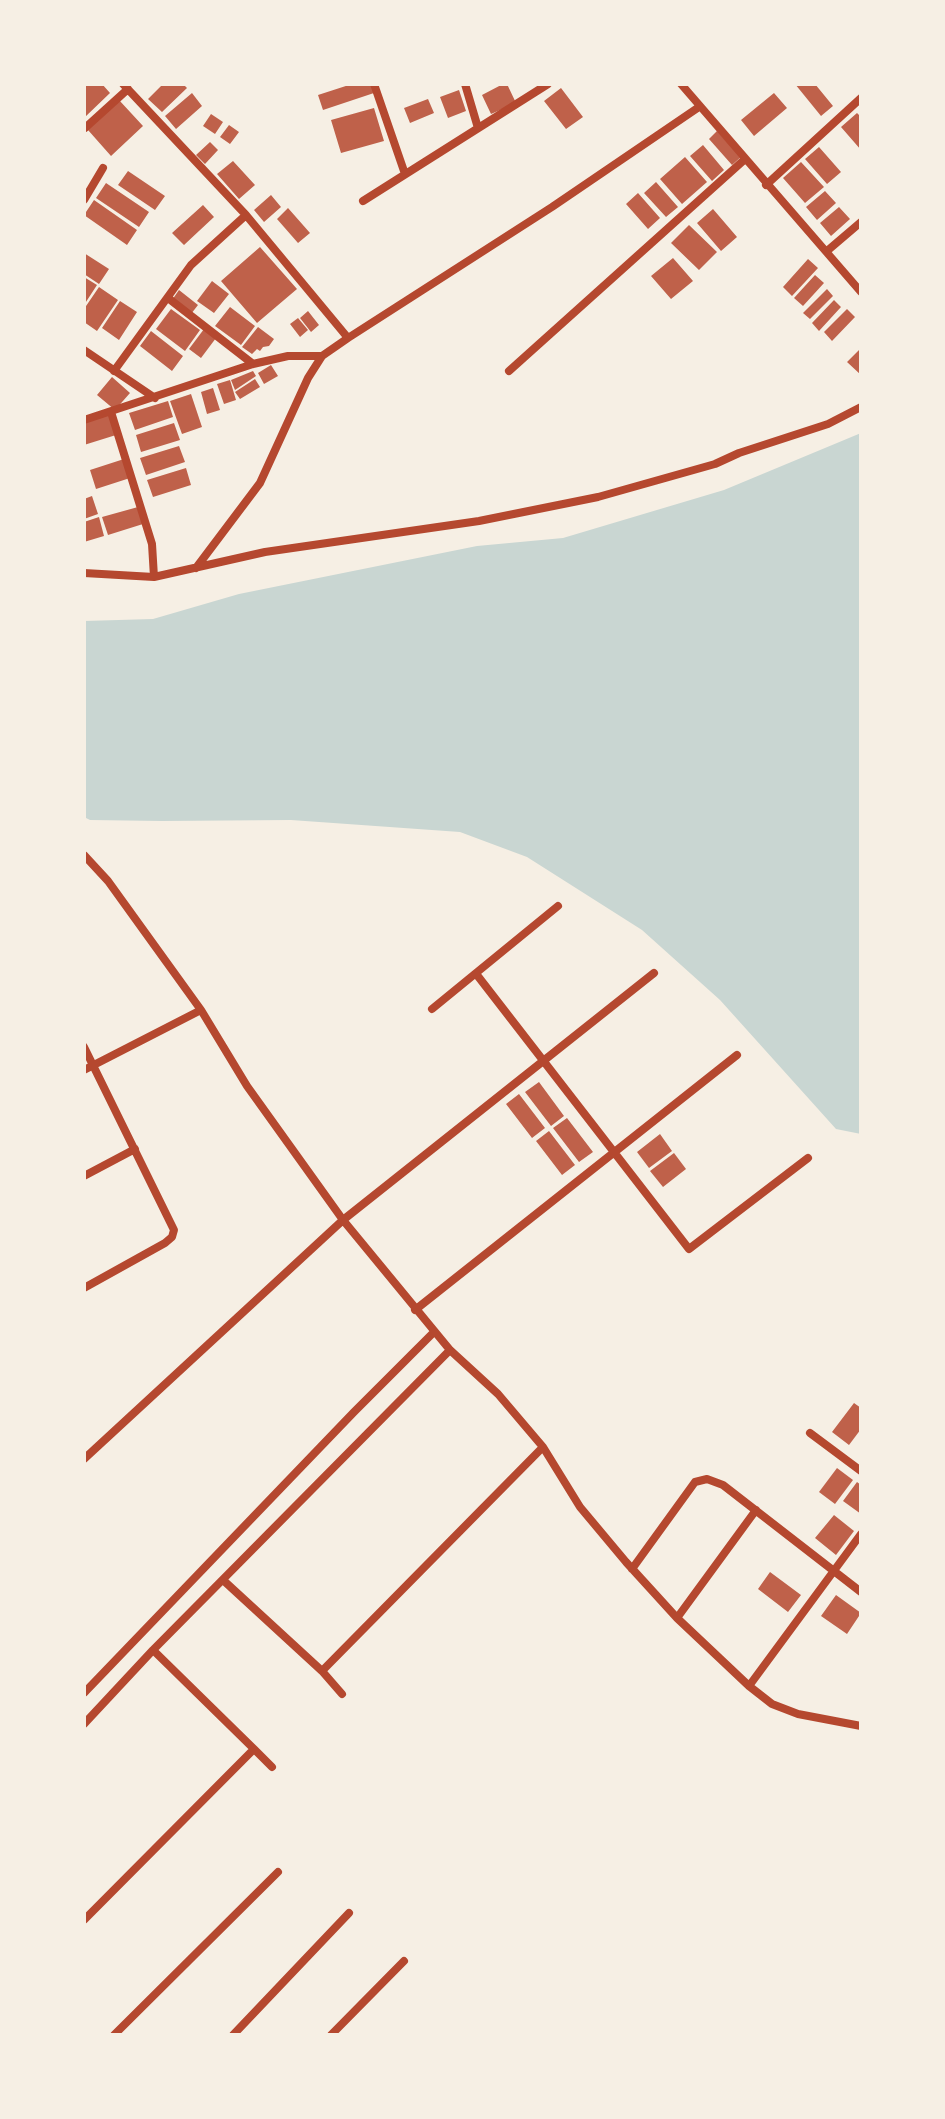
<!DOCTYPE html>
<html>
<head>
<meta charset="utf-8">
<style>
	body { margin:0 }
	#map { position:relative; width:945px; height:2119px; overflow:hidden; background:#f6efe4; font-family:"Space Grotesk",sans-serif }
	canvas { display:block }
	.frame { position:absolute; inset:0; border:86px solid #f6efe4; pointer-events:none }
</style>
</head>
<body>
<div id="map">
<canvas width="945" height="2119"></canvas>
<div class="frame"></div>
</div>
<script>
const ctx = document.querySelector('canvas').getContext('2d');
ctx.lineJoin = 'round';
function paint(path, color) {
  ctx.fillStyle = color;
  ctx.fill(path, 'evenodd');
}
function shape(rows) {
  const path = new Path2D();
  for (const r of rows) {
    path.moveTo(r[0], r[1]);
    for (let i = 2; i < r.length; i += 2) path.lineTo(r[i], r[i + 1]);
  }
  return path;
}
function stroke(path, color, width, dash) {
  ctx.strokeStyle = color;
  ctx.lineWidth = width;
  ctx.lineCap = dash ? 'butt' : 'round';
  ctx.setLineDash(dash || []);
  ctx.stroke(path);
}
const water = shape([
	[861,433,861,1134,836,1129,720,1000,642,930,527,857,460,832,291,820,162,821,90,820,84,817,84,621,153,619,239,594,477,546,563,538,724,490]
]);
const building = shape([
	[84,84,102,84,110,93,84,118],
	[163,84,183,84,187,88,162,112,148,99],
	[352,84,371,84,374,93,323,110,318,95],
	[503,84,507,84,516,103,491,114,482,95],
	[795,84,815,84,833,106,821,116],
	[561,88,583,117,566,129,544,101],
	[459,90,466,111,448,118,440,97],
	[192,93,202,106,176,129,165,116],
	[774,93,787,108,754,136,741,120],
	[428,99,434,113,410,123,404,108],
	[119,100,143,126,111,156,88,130],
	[374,108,384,141,341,153,331,120],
	[857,113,861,117,861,150,841,127],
	[211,114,223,122,215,134,203,126],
	[229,125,239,132,230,144,220,137],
	[717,131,741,157,732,165,709,139],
	[210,142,218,150,205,164,196,155],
	[703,145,724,170,712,181,690,156],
	[819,147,841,172,827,184,805,159],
	[685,157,707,182,682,204,660,179],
	[233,161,255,185,239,199,217,174],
	[801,162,824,187,805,203,783,178],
	[128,171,165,196,155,210,118,185],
	[656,182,678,207,666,217,644,193],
	[106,183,149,212,139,227,96,198],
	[825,191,836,203,817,220,806,207],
	[638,193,660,218,648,229,626,204],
	[271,195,281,207,264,222,254,210],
	[94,200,137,230,127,245,84,215],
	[203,205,214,217,184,245,172,233],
	[839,207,850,219,831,236,820,223],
	[288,208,310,233,298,243,277,219],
	[713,209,737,237,721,251,697,223],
	[689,225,717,252,699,270,671,243],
	[260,247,297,289,257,323,221,281],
	[84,253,109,269,99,284,84,274],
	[673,258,693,281,671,299,651,276],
	[808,259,818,268,792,296,783,287],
	[815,275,824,283,803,306,794,298],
	[84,277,97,285,84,305],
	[212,281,229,294,214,313,197,301],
	[99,287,118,300,97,331,84,322,84,309],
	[827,289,833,296,810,319,803,313],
	[179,290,198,305,191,314,172,300],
	[834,300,841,307,819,331,812,323],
	[120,301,137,312,119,340,102,328],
	[230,307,255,326,241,345,215,326],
	[171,309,200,330,185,351,156,329],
	[847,309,855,317,832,341,824,332],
	[308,311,319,325,311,332,300,318],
	[298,318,308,330,300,337,290,324],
	[258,327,274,339,269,346,263,347,260,351,257,349,252,354,242,347],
	[204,329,216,338,201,358,189,349],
	[151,331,183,356,172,371,140,346],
	[861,348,861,375,847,362],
	[271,365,278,376,264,384,258,373],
	[253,371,256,376,235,390,231,380],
	[112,377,130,393,115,410,97,395],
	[255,379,260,387,240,399,235,392],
	[230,380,236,400,224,404,217,384],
	[213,388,220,410,207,414,201,392],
	[191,394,202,427,182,434,170,401],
	[168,401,173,417,135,430,129,413],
	[109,415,116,435,84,445,84,423],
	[174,423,180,440,141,452,136,435],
	[179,446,185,462,146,475,140,458],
	[124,459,130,478,96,489,90,470],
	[186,468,191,485,153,497,147,480],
	[92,496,98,514,84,519,84,499],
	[138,507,143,524,108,535,102,517],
	[99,517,104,536,84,542,84,522],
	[539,1082,564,1116,551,1126,525,1092],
	[519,1094,545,1128,532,1138,506,1104],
	[567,1118,593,1152,579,1162,553,1128],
	[549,1131,575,1165,562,1175,536,1141],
	[660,1134,672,1151,649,1168,637,1152],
	[674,1153,686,1169,663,1187,650,1171],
	[854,1403,861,1408,861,1429,849,1445,832,1432],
	[837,1468,853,1480,835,1504,819,1492],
	[857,1482,861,1485,861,1514,843,1501],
	[834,1515,854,1531,836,1555,815,1538],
	[770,1572,801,1595,788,1612,758,1589],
	[836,1595,861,1613,847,1634,821,1616]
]);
const minor = shape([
	[123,84,246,215,348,338,322,356,308,378,260,483,196,568],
	[374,84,405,174],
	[465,84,478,128],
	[681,84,861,292],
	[85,128,128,89],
	[766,185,861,98],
	[84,200,103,168],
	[363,201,548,84],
	[827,251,861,222],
	[168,298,253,364],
	[348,338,552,207,699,107],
	[84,350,155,398],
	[114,371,191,265,246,215],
	[509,371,744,160],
	[111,412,152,544,154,577],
	[84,420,253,364,288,356,322,356],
	[84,573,154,577,265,552,479,521,598,497,715,464,739,453,828,424,861,407],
	[84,855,108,881,201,1010,247,1086,343,1220,450,1350,498,1394,543,1447,580,1507,626,1562,677,1618,749,1686,772,1704,798,1714,861,1726],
	[477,975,689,1249,808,1158],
	[432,1009,558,906],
	[84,1047,174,1230,172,1237,165,1243,84,1288],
	[84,1070,201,1010],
	[84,1176,135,1149],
	[415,1310,737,1055],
	[810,1433,861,1471],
	[84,1459,343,1220,654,973],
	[632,1569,695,1482,707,1479,723,1485,861,1592],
	[223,1580,322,1671,543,1447],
	[677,1618,756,1510],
	[322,1671,342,1694],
	[749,1686,861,1534],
	[84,1693,354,1412,434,1332],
	[84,1724,153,1650,450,1350],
	[254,1749,272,1767],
	[84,1920,254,1749,153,1650],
	[114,2035,278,1872],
	[233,2035,349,1913],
	[331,2035,404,1961]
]);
paint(water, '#c9d6d2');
paint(building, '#bf614a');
stroke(minor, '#b5482f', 8);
</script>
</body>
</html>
